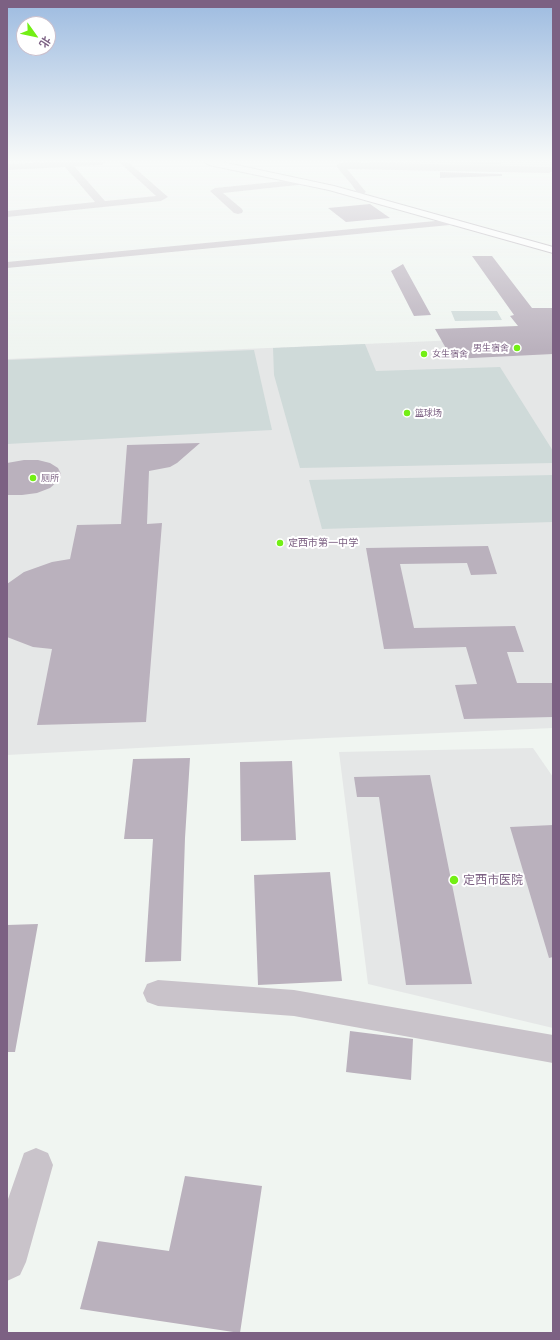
<!DOCTYPE html>
<html>
<head>
<meta charset="utf-8">
<style>
	body { margin:0 }
	#map { position:relative; width:560px; height:1340px; overflow:hidden; background:#f0f5f1; font-family:Inter,"Noto Sans SC",sans-serif }
	canvas { display:block }
	.frame { position:absolute; inset:0; border:8px solid #7c6183; pointer-events:none }
	.north { position:absolute; left:16px; top:16px; width:40px; height:40px; box-sizing:border-box; background:#fff; border:1px solid #cbc0cd; border-radius:50%; rotate:123deg; font-size:11px; font-weight:700; line-height:16px; text-align:center; color:#7c6183 }
	.north::after { content:''; display:block; margin:auto; width:14px; height:18px; background:#73ef15; clip-path:polygon(50% 0,100% 100%,50% 72%,0 100%) }
</style>
</head>
<body>
<div id="map">
<canvas width="560" height="1340"></canvas>
<div class="frame"></div>
<div class="north">北</div>
</div>
<script>
const ctx = document.querySelector('canvas').getContext('2d');
ctx.lineJoin = 'round';
function paint(path, color) {
  ctx.fillStyle = color;
  ctx.fill(path, 'evenodd');
}
function shape(rows) {
  const path = new Path2D();
  for (const r of rows) {
    path.moveTo(r[0], r[1]);
    for (let i = 2; i < r.length; i += 2) path.lineTo(r[i], r[i + 1]);
  }
  return path;
}
function stroke(path, color, width, dash) {
  ctx.strokeStyle = color;
  ctx.lineWidth = width;
  ctx.lineCap = dash ? 'butt' : 'round';
  ctx.setLineDash(dash || []);
  ctx.stroke(path);
}
function write(font, color, halo, rows, align = 'center') {
  ctx.font = font + ' Inter,"Noto Sans SC",sans-serif';
  ctx.lineWidth = 4;
  ctx.setLineDash([]);
  ctx.textBaseline = 'middle';
  ctx.strokeStyle = halo;
  ctx.fillStyle = color;
  for (const [text, x, y, turn = 0] of rows) {
    ctx.save();
    ctx.translate(x, y);
    ctx.rotate((+turn || 0) * Math.PI / 180);
    ctx.textAlign = isNaN(turn) ? turn : align;
    if (halo) ctx.strokeText(text, 0, 0);
    ctx.fillText(text, 0, 0);
    ctx.restore();
  }
}
const built = shape([
	[372,162,553,162,553,170,370,165],
	[553,336,553,728,326,738,7,755,7,359],
	[533,748,553,777,553,1028,368,984,339,752]
]);
const green = shape([
	[451,311,497,311,502,320,455,321],
	[365,344,376,371,500,367,553,451,553,463,300,468,274,375,273,348],
	[254,350,272,430,7,444,7,360],
	[553,475,553,522,322,529,309,480]
]);
const building = shape([
	[441,162,501,162,501,164,441,163],
	[440,172,502,174,502,176,440,178],
	[370,204,390,218,346,222,328,208],
	[472,256,492,256,532,308,553,308,553,354,452,359,435,329,518,326,510,316,514,315],
	[403,264,431,315,414,316,391,271],
	[200,443,177,463,170,467,149,471,147,524,162,523,146,722,37,725,52,649,33,647,7,637,7,584,24,572,52,562,70,559,77,525,121,524,127,445],
	[24,460,38,460,50,463,58,468,61,474,58,481,50,488,37,493,22,495,7,495,7,463],
	[488,546,497,574,471,575,467,563,400,564,414,628,515,626,524,652,507,652,517,683,553,683,553,717,464,719,455,685,477,684,466,647,384,649,366,548],
	[190,758,185,838,181,961,145,962,153,839,124,839,133,759],
	[292,761,296,840,241,841,240,762],
	[430,775,472,984,406,985,379,797,357,797,354,777],
	[553,825,553,957,549,958,510,827],
	[330,872,342,981,258,985,254,875],
	[38,924,15,1052,7,1052,7,925],
	[350,1031,413,1039,411,1080,346,1072],
	[185,1176,262,1186,240,1333,80,1309,98,1241,169,1251]
]);
const minor = shape([
	[49,162,106,162,102,165,74,166,105,201,156,196,119,162,128,162,168,197,161,201,7,217,7,211,95,202,65,167,7,170,7,164,49,162],
	[351,162,549,167,552,168,553,171,549,173,347,169,366,192,356,198,351,195,356,191,352,185,336,166,340,163,351,162],
	[304,179,307,180,309,182,307,184,223,193,242,209,243,211,242,213,238,214,234,213,210,191,215,188,304,179],
	[456,219,461,222,460,224,7,268,7,262,456,219],
	[158,980,294,990,553,1035,553,1063,294,1016,158,1006,147,1002,143,993,147,984,158,980],
	[36,1148,48,1153,53,1165,26,1262,20,1275,7,1281,7,1202,24,1153,36,1148]
]);
const major = shape([
	[205,162,222,162,334,186,553,247,553,253,329,190,209,165,205,162]
]);
const markers = [
	[517,348,4,"#73ef15"],
	[424,354,4,"#73ef15"],
	[407,413,4,"#73ef15"],
	[33,478,4,"#73ef15"],
	[280,543,4,"#73ef15"],
	[454,880,5,"#73ef15"]
];
const farPoinames = [
	["男生宿舍",509,348,"right"],
	["女生宿舍",432,354],
	["篮球场",415,413],
	["厕所",41,478]
];
const poiNames = [
	["定西市第一中学",288,543]
];
const nearPoinames = [
	["定西市医院",463,880]
];
paint(built, '#e5e7e7');
paint(green, '#cfdad9');
paint(building, '#bab1bd');
stroke(major, '#bab4bc', 2);
paint(minor, '#c9c3ca');
paint(major, '#fff');
const sky = ctx.createLinearGradient(0, 0, 0, 350);
sky.addColorStop(0, '#9dbbe0');
sky.addColorStop(0.46, '#f8faf9');
sky.addColorStop(1, '#f8faf900');
ctx.fillStyle = sky;
ctx.fillRect(0, 0, 560, 350);
for (const [x, y, r, color] of markers) {
  const dot = new Path2D();
  dot.arc(x, y, r, 0, 2 * Math.PI);
  ctx.fillStyle = color;
  ctx.fill(dot);
  stroke(dot, '#fff', 1.5);
}
write('9px', '#7c6183', '#fff', farPoinames, 'left');
write('10px', '#7c6183', '#fff', poiNames, 'left');
write('12px', '#7c6183', '#fff', nearPoinames, 'left');
</script>
</body>
</html>
